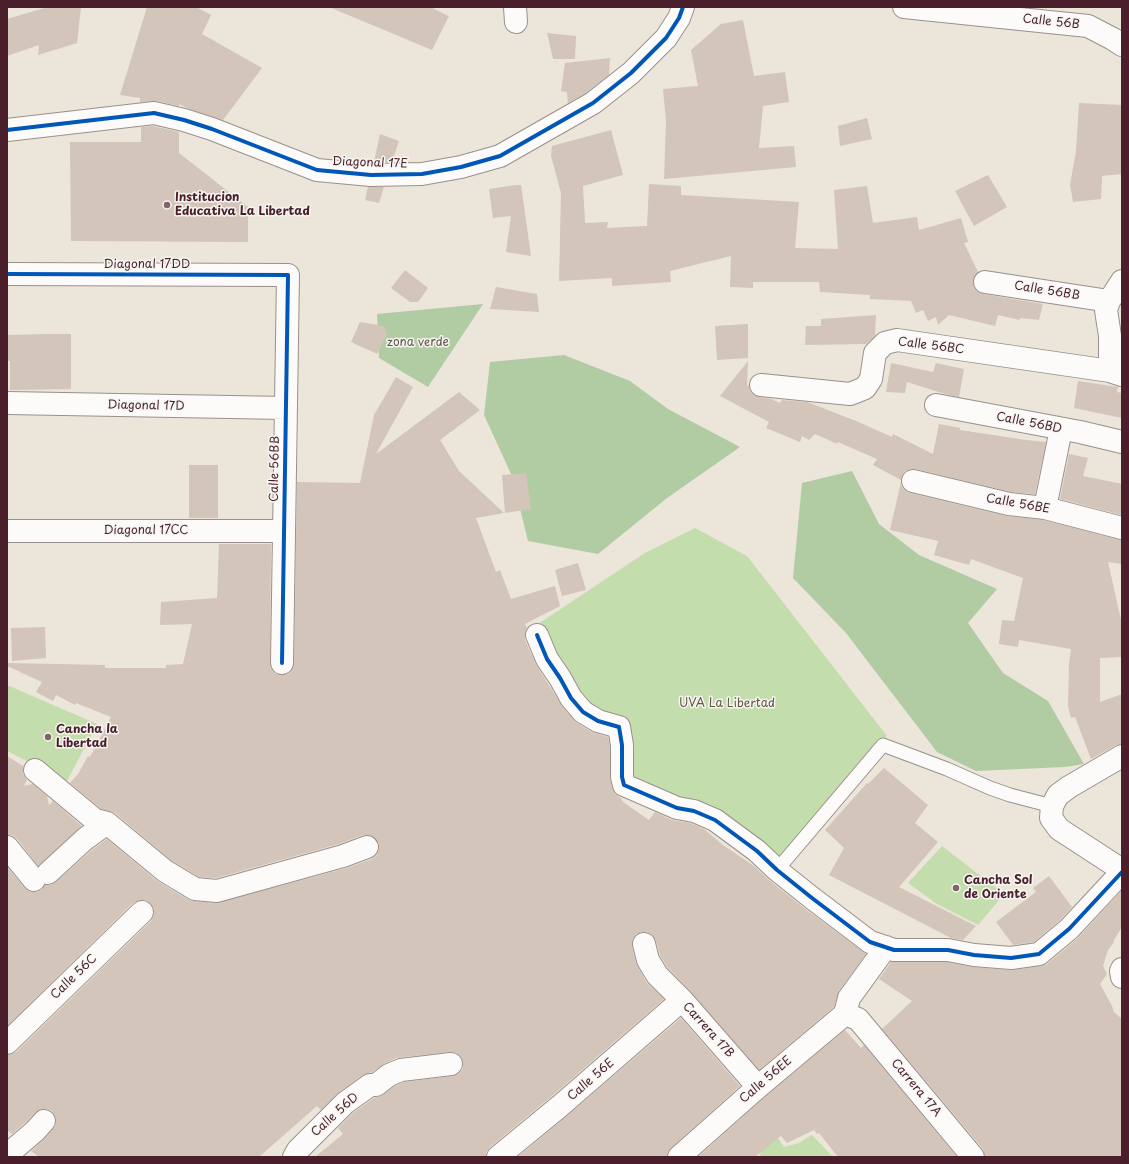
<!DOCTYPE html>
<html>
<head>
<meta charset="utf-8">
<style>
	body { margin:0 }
	#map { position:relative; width:1129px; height:1164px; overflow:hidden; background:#ece5da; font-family:"Playpen Sans",sans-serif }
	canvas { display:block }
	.frame { position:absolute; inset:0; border:8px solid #4a1f2b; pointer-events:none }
</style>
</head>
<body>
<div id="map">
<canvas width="1129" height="1164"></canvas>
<div class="frame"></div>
</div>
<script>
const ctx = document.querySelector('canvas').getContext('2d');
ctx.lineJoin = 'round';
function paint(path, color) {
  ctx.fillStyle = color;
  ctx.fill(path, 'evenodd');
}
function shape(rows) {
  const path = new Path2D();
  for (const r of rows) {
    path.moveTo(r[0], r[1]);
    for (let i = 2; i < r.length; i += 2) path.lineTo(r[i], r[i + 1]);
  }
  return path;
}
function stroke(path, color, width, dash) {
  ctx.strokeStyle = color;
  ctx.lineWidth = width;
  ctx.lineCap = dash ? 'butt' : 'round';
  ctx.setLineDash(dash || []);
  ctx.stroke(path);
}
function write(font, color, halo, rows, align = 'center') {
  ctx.font = font + ' "Playpen Sans",sans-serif';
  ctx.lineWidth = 3;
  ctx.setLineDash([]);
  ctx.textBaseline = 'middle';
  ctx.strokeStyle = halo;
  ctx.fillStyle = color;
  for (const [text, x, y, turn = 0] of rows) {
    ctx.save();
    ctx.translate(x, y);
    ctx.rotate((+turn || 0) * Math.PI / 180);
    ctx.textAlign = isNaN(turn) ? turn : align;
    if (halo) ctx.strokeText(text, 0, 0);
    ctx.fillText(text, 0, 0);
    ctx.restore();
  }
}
const green = shape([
	[695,528,747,556,887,736,776,862,637,789,605,721,551,659,538,624,645,553],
	[7,685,97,724,67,781,7,751],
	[942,846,1004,894,978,925,937,904,908,883],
	[775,1134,784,1147,799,1143,812,1135,833,1157,758,1157,761,1154,752,1142]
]);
const forest = shape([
	[483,304,428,387,379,358,377,314],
	[564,355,630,381,668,409,740,447,667,498,598,554,528,541,512,476,484,415,490,362],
	[852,471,879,524,919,555,997,589,968,623,1003,673,1048,701,1084,764,1065,767,976,771,937,752,846,633,793,578,802,483]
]);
const building = shape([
	[48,7,81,7,77,43,38,55,39,45,7,56,7,19],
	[147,7,196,7,211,15,202,34,262,68,223,120,189,109,179,104,179,106,157,101,140,102,140,98,120,95],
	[329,7,430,7,449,16,432,50],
	[743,20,754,76,785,72,789,102,763,106,759,148,794,146,796,167,664,179,666,121,663,89,698,86,691,50,721,24],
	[547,33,576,36,575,59,553,59],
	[610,58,609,75,586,93,568,103,567,92,561,91,565,63],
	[1079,103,1122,105,1122,174,1102,176,1101,199,1073,202,1070,185,1076,151],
	[867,118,872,139,840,146,838,126],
	[153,126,179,132,179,153,248,207,248,242,71,241,70,142,141,142,141,127],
	[611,130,623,175,583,186,585,223,608,222,607,228,647,226,649,184,681,186,681,195,799,202,795,248,838,249,834,190,867,186,873,223,917,217,919,230,961,218,968,242,964,243,978,272,975,275,973,280,974,287,977,291,983,294,1043,304,1039,320,1020,318,1020,320,998,315,995,326,949,315,938,325,936,317,928,321,923,310,916,313,911,301,870,299,870,295,820,292,819,282,753,282,753,288,730,287,731,256,670,271,671,282,612,286,612,278,559,281,561,193,551,156,552,146],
	[380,134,399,141,392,162,374,162],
	[988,175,1007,207,974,226,955,191],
	[516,185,521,185,531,256,506,252,511,216,493,218,489,189],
	[368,187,384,187,379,203,365,200],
	[405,270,428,288,418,302,410,302,391,288],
	[496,287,537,294,539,312,490,309],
	[876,315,875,336,866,344,805,345,806,326,821,326,821,319],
	[360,322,384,326,387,335,377,354,351,342],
	[748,324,748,358,717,360,715,326],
	[47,334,71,334,71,389,10,390,10,361,7,361,7,335],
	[748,361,747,385,749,386,750,390,754,395,760,397,771,399,780,403,782,400,807,402,856,421,892,437,893,434,933,454,939,424,960,428,960,430,1026,440,1046,442,1035,494,1011,492,916,469,910,469,904,472,901,480,873,465,877,459,838,442,837,444,815,434,809,440,802,436,800,442,766,428,769,422,720,396],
	[891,363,933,372,936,363,964,369,959,397,945,394,907,382,905,393,886,392],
	[396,377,413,387,376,454,459,392,480,410,440,440,459,471,504,513,476,518,496,572,500,570,511,599,555,586,560,606,525,624,527,628,525,634,525,640,537,666,549,685,562,706,577,723,592,732,608,737,610,746,610,777,612,788,615,794,621,798,623,802,649,820,655,812,672,820,690,823,704,829,723,845,754,866,769,880,804,908,866,954,839,991,834,1007,759,1070,691,992,667,967,660,955,656,941,653,936,647,932,641,932,635,935,632,941,632,947,636,963,646,982,664,999,552,1096,490,1147,486,1152,486,1157,315,1157,343,1134,338,1128,353,1113,374,1098,383,1095,395,1086,404,1082,452,1076,459,1074,463,1069,463,1063,461,1057,456,1053,450,1052,396,1058,384,1064,372,1072,363,1075,338,1093,321,1110,317,1106,259,1157,39,1157,31,1151,43,1140,53,1129,56,1124,56,1118,52,1111,47,1109,41,1109,35,1113,26,1122,12,1134,7,1130,7,1055,10,1055,16,1052,151,921,154,916,154,909,151,904,146,900,139,900,133,903,7,1026,7,867,25,888,30,892,36,892,42,890,45,885,51,885,56,882,93,849,107,839,157,881,189,900,194,901,216,903,347,868,372,859,377,855,379,849,379,843,375,838,369,835,363,835,339,844,216,878,199,877,172,861,115,813,101,809,70,783,78,774,88,756,90,757,111,717,76,703,75,705,56,695,53,701,36,692,42,682,7,666,7,663,105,665,105,668,166,668,166,665,183,664,192,624,160,625,161,602,217,598,219,544,271,544,270,663,271,669,276,674,282,675,288,674,293,669,294,663,297,482,360,483,374,415],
	[1078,381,1118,387,1117,392,1122,393,1122,418,1074,408],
	[1069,454,1088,458,1083,476,1122,484,1122,515,1060,499],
	[189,465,218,465,218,518,189,518],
	[526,473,531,509,505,513,502,475],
	[901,482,901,485,904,490,910,493,1006,516,1043,520,1122,540,1122,564,1108,562,1121,620,1122,657,1100,658,1100,702,1122,694,1122,744,1116,745,1091,759,1075,717,1071,718,1068,706,1069,664,1071,649,1019,640,1018,647,999,644,1002,620,1014,621,1023,578,971,559,969,565,934,555,938,541,890,530],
	[578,563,586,590,562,596,555,570],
	[45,627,46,658,12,661,11,628],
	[7,756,23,766,23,774,27,780,24,786,33,784,47,796,49,805,53,801,82,826,38,866,17,839,12,835,7,835],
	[884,768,928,805,915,823,938,842,899,887,976,926,963,940,951,938,829,875,844,848,825,830,867,783,868,784],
	[1049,876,1072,907,1060,920,1034,942,1013,945,996,922,1036,892,1033,888],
	[1122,890,1122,927,1114,940,1114,942,1108,950,1103,966,1107,974,1100,984,1112,1006,1114,1012,1122,1019,1122,1157,985,1157,983,1149,882,1029,912,1001,879,979,891,962,947,962,973,967,1010,970,1041,966,1047,964,1077,939],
	[681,1018,740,1086,671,1148,667,1153,667,1157,518,1157,568,1115],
	[845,1030,861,1048,864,1045,957,1157,838,1157,819,1133,817,1134,814,1130,787,1143,781,1136,755,1157,698,1157,766,1096]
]);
const lane = shape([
	[777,870,883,745,947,769,990,788,1010,795,1052,806]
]);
const street = shape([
	[515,7,516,22],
	[904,7,1088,26,1113,39,1122,45],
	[7,130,154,113,184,120,212,129,317,170,371,175,422,174,461,167,500,156,593,103,631,73,666,38,679,18,683,7],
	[7,274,288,275,282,663],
	[1122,281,1109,301,1106,310,1110,336,1110,371,1122,375],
	[985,282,1109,301],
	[761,385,850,394,865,388,871,379,875,353,885,343,897,340,1110,371],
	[7,403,286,408],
	[936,405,1080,432,1122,442],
	[913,481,1009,504,1045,508,1122,528],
	[1045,508,1061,429],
	[7,531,284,531],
	[537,635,547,659,560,678,571,698,583,712,598,721,619,727,622,745,622,777,624,785,677,808,694,811,715,820,757,851,777,870,812,898,870,942,894,950,948,950,974,955,1011,958,1039,954,1069,929,1122,872],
	[1122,756,1069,787,1058,795,1052,806,1051,818,1059,829,1122,870],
	[35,770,95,820,107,823,165,871,195,889,217,891,343,856,367,847],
	[7,847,34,880],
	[48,873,85,839,107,823],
	[644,944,648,960,657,975,682,1000,758,1087],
	[1122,969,1121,971,1122,977],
	[845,1014,849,998,886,947],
	[7,1043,142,912],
	[7,1155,35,1131,44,1121],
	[294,1157,298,1150,345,1103,370,1085,376,1085,389,1075,401,1070,451,1064],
	[498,1157,560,1106,682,1000]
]);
const secondary = shape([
	[679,1157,758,1087,845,1014,858,1019,973,1157]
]);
const cycleway = shape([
	[7,130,154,113,184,120,212,129,317,170,371,175,422,174,461,167,500,156,593,103,631,73,666,38,679,18,683,7],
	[7,274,288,275,282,663],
	[537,635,547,659,560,678,571,698,583,712,598,721,619,727,622,745,622,777,624,785,677,808,694,811,715,820,757,851,777,870,812,898,870,942,894,950,948,950,974,955,1011,958,1039,954,1069,929,1122,872]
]);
const markers = [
	[167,205,4,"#836468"],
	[48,737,4,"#836468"],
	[956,888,4,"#836468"]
];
const streetNames = [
	["Calle 56B",1051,22,6],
	["Diagonal 17E",370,163,2],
	["Diagonal 17DD",147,265],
	["Calle 56BB",1047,291,9],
	["Calle 56BC",931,346,7],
	["Diagonal 17D",146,406,1],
	["Calle 56BD",1029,423,11],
	["Calle 56BB",275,469,-89],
	["Calle 56BE",1018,504,10],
	["Diagonal 17CC",146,531],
	["Calle 56C",74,977,-44],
	["Carrera 17B",708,1030,48],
	["Calle 56E",591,1080,-41],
	["Calle 56EE",766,1080,-41],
	["Carrera 17A",916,1088,50],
	["Calle 56D",335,1115,-42]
];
const poiNames = [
	["Institucion",175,198],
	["Educativa La Libertad",175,212],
	["Cancha la",56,730],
	["Libertad",56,744],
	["Cancha Sol",964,881],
	["de Oriente",964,895]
];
const parkNames = [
	["zona verde",418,343],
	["UVA La Libertad",727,704]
];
paint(green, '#c3ddac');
paint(forest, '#b1cca2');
paint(building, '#d3c5ba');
stroke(lane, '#9a908c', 15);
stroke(street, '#9a908c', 24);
stroke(secondary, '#9a908c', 24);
stroke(lane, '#fcfbf9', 13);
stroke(street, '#fcfbf9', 22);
stroke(secondary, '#fcfbf9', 22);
stroke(cycleway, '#0057b8', 4);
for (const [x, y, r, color] of markers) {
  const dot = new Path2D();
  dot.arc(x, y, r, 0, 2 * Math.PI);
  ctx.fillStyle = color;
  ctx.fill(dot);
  stroke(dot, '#f6f6f2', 1.5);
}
write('12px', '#4a1f2b', '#f6f6f2', streetNames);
write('bold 12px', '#4a1f2b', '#f6f6f2', poiNames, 'left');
write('12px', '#645647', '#f6f6f2', parkNames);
</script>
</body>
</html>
